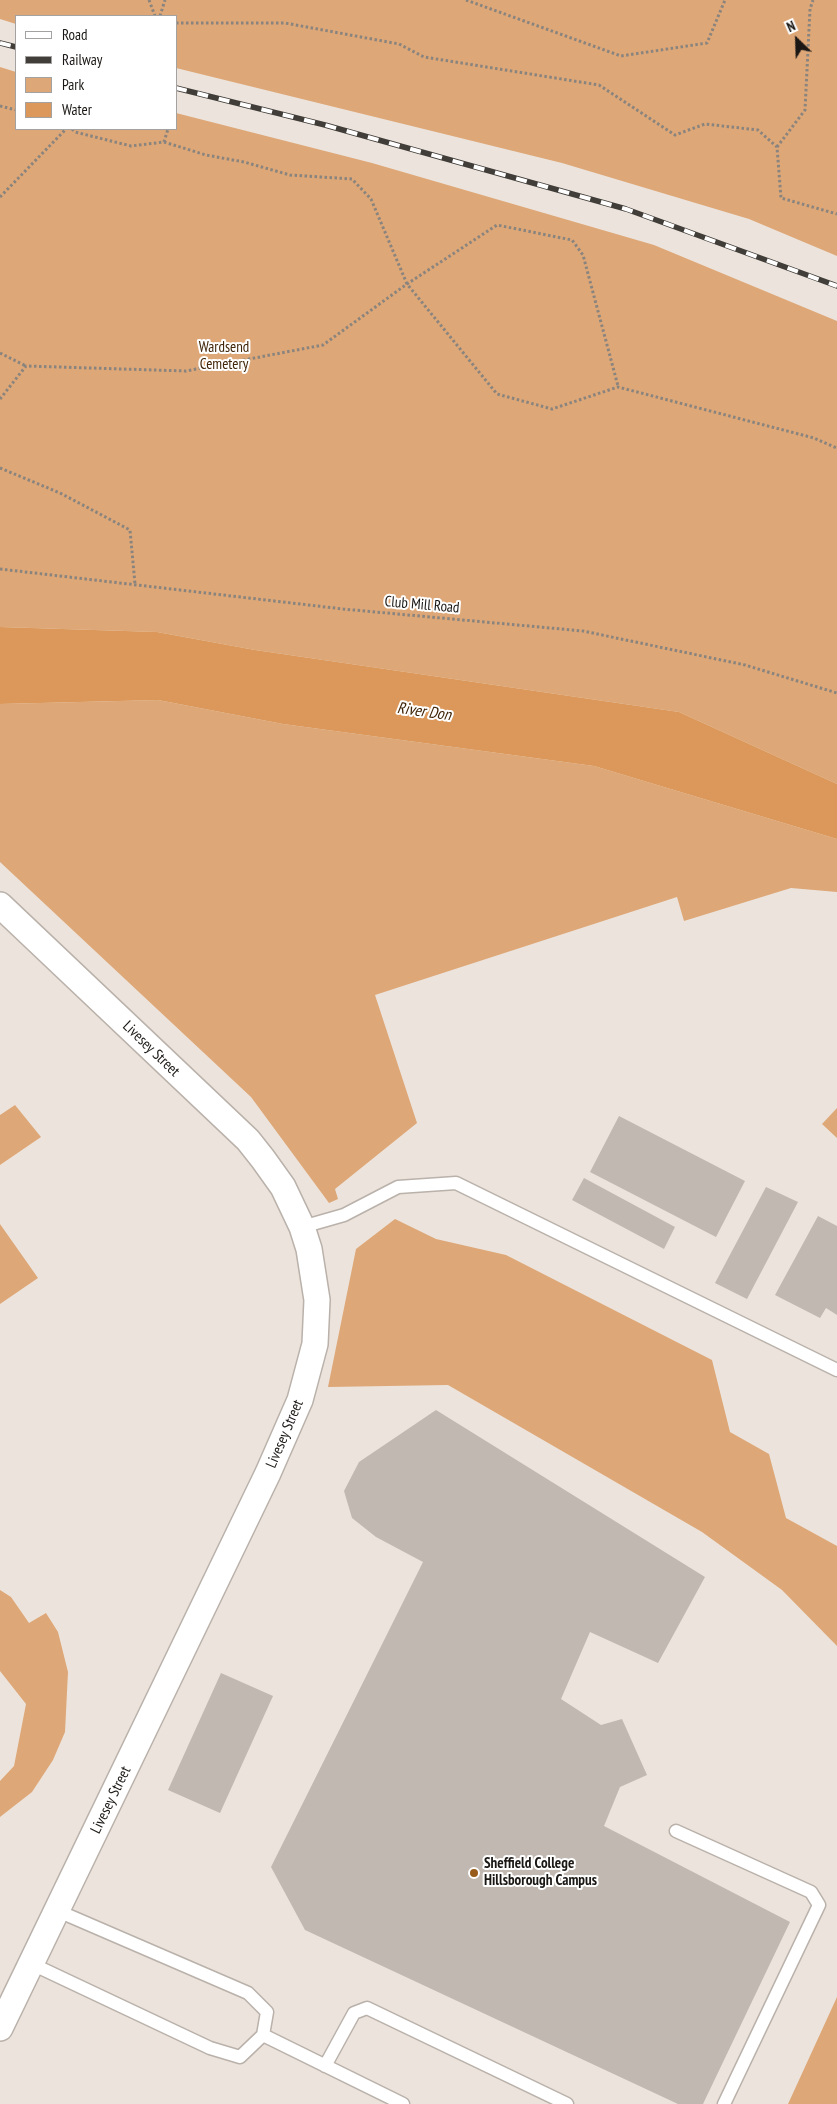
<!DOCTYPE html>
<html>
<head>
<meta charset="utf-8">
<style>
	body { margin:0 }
	#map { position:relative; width:837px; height:2104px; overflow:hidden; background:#ece4dc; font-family:"PT Sans Narrow",sans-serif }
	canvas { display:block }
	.legend { position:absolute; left:15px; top:15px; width:162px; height:115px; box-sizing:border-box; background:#fff; border:1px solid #a3a2a1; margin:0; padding:6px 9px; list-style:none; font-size:15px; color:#1a1714 }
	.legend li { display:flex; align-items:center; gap:10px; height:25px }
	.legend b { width:25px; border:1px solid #a3a2a1 }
	.north { position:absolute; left:772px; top:15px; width:50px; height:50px; -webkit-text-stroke:4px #fff; paint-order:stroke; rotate:336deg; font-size:14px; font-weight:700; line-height:20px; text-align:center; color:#1a1714 }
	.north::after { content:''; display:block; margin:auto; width:18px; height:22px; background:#1a1714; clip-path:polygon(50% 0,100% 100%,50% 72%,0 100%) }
</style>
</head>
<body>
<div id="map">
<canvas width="837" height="2104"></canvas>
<ul class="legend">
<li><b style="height:6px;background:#fff"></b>Road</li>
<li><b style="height:6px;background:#413d39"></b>Railway</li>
<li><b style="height:14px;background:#dea777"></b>Park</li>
<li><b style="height:14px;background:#db985a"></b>Water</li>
</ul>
<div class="north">N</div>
</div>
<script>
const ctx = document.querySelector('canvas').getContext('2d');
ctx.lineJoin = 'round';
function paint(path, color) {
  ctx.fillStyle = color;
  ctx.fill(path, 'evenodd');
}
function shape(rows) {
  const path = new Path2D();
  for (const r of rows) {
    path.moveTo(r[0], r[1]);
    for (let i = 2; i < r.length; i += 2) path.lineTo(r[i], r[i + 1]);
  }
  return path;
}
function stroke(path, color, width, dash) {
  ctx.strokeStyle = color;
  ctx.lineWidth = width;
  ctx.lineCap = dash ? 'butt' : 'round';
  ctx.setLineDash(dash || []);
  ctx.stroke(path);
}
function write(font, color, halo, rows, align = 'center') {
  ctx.font = font + ' "PT Sans Narrow",sans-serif';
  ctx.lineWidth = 4;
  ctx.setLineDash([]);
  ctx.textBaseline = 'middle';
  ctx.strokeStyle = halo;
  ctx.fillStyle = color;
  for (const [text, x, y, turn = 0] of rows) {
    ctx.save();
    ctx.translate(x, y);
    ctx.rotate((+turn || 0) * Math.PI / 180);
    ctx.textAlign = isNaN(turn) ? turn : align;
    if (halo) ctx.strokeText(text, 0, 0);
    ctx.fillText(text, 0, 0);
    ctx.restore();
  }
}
const green = shape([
	[0,0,837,0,837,256,749,219,562,163,176,68,176,16,16,16,16,24,0,19],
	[0,67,16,72,16,129,176,129,176,113,372,163,654,245,837,321,837,784,679,712,255,650,157,632,0,627],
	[158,700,283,724,594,766,837,839,837,892,791,888,684,921,677,897,375,995,417,1123,335,1189,338,1199,329,1203,251,1097,0,862,0,704],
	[15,1105,41,1137,0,1165,0,1115],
	[837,1108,837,1138,822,1124],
	[395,1219,436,1239,506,1255,712,1360,730,1432,769,1454,786,1518,837,1546,837,1646,782,1590,702,1532,448,1385,328,1387,356,1249],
	[0,1224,38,1278,0,1304],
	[0,1590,11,1597,29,1623,46,1613,58,1632,68,1672,65,1732,53,1760,32,1792,0,1817,0,1781,14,1766,26,1704,0,1671],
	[837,1997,837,2104,788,2104]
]);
const water = shape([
	[0,627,157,632,255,650,679,712,837,784,837,839,594,766,283,724,158,700,0,704]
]);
const building = shape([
	[619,1116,745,1181,716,1237,590,1172],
	[584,1178,675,1227,664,1249,572,1200],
	[766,1187,798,1202,747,1299,715,1283],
	[818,1216,837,1226,837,1315,826,1308,820,1318,775,1295],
	[436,1410,705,1577,658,1663,590,1632,561,1699,601,1725,622,1719,647,1775,620,1787,604,1826,790,1922,703,2104,678,2104,305,1930,271,1867,423,1562,376,1537,352,1518,344,1491,359,1462],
	[221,1673,273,1696,220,1813,168,1790]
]);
const path = shape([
	[149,0,155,16],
	[466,0,621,56,707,43,725,0],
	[160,16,165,0],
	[176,23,285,23,399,44,424,57,599,85,675,135,705,124,758,130,777,147,781,198,837,214],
	[0,106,16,110],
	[72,129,75,132,131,146,164,142,168,129],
	[164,142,206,155,244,162,290,175,352,179,371,199,407,284,497,394,552,409,618,387,814,438,837,448],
	[777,147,805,110,810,9,813,0],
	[0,197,66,129],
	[0,353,26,366],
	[0,399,26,366,186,371,323,345,407,284,497,225,572,240,583,255,618,386],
	[0,468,60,493,130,530,135,584],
	[0,569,343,609,583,631,745,665,837,693]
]);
const lane = shape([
	[302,1227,344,1215,398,1187,456,1183,837,1370],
	[676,1831,811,1892,819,1905,724,2104],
	[32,1964,210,2048,240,2057,263,2035,267,2012,248,1993,58,1911],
	[263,2035,403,2104],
	[325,2066,354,2013,367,2008,567,2104]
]);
const street = shape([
	[0,905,248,1140,263,1159,283,1187,302,1227,309,1249,317,1300,315,1344,300,1400,268,1473,0,2028]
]);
const rail = shape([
	[0,43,16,47],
	[176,88,325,125,626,209,837,286]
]);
const markers = [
	[474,1873,5,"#975b1b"]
];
const parkNames = [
	["Wardsend",224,348],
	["Cemetery",224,365]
];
const streetNames = [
	["Club Mill Road",422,605,5],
	["Livesey Street",151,1049,44],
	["Livesey Street",285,1434,-67],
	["Livesey Street",111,1800,-64]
];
const poiNames = [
	["Sheffield College",484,1864],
	["Hillsborough Campus",484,1881]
];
const waterNames = [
	["River Don",424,712,8]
];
paint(green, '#dea777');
paint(water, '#db985a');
paint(building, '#c0b8b1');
stroke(lane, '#b9b1aa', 15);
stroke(street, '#b9b1aa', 28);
stroke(path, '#8a847e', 3, [2.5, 2.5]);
stroke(lane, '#fff', 12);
stroke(street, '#fff', 25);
stroke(rail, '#413d39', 5.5);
stroke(rail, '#fff', 4, [11]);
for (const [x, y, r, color] of markers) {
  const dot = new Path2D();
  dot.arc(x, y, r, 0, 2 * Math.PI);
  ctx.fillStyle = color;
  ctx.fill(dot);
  stroke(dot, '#fff', 2);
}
write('15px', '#41260a', '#fff', parkNames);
write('15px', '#1a1714', '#fff', streetNames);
write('bold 15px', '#1a1714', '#fff', poiNames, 'left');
write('italic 16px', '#3e2307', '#fff', waterNames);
</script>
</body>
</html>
